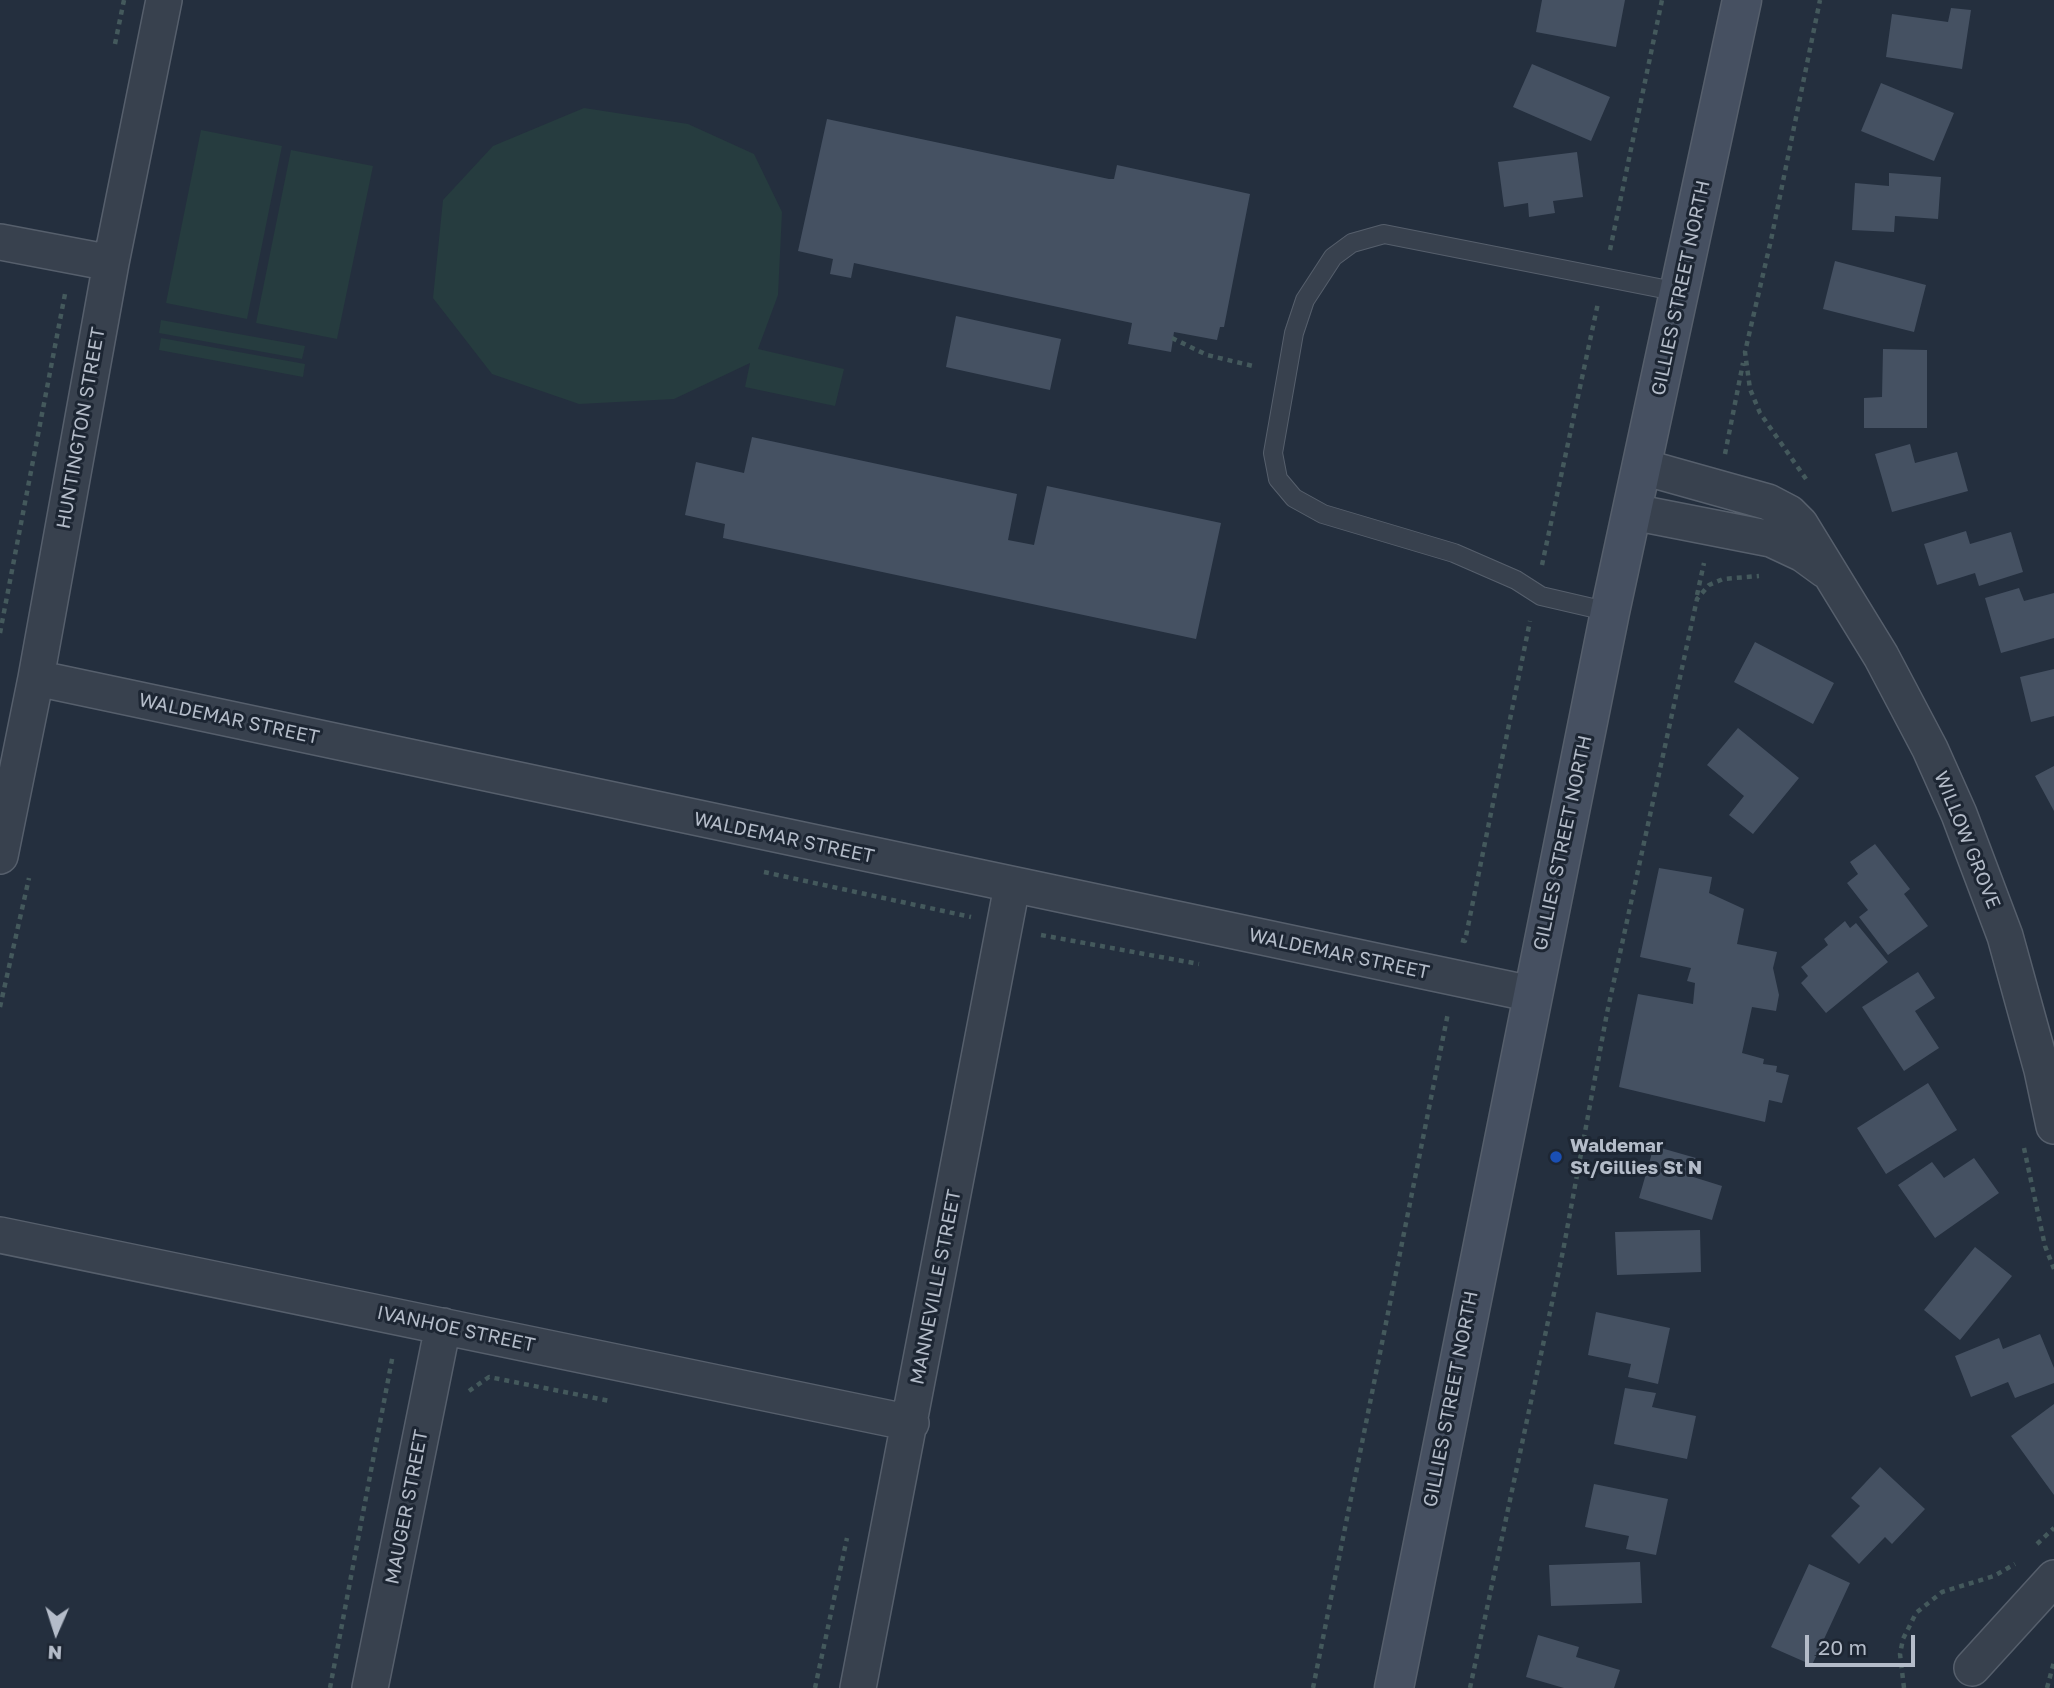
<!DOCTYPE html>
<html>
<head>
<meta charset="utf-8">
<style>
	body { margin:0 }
	#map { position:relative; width:2054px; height:1688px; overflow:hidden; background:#242f3e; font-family:"Golos Text",sans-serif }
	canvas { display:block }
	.north { position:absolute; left:21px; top:1597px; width:70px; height:70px; -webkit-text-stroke:5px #1d2633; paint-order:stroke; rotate:183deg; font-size:19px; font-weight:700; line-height:28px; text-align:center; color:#b4bcc9 }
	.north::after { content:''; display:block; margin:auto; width:24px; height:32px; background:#b4bcc9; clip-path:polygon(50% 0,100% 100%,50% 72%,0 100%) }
	.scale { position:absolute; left:1805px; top:1635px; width:110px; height:32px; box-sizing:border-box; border:4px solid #b4bcc9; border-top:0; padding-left:9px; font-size:21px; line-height:24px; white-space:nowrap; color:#b4bcc9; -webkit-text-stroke:5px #1d2633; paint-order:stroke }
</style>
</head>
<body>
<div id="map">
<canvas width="2054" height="1688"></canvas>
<div class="north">N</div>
<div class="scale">20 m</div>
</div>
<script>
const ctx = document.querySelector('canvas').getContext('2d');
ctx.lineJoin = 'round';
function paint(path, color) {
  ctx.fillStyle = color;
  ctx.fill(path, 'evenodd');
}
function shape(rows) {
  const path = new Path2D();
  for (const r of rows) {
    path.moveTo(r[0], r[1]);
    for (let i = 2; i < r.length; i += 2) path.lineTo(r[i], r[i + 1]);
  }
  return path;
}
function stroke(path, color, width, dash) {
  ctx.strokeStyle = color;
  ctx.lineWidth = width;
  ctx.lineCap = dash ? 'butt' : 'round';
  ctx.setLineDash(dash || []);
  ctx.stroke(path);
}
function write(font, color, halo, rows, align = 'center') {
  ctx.font = font + ' "Golos Text",sans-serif';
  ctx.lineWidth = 6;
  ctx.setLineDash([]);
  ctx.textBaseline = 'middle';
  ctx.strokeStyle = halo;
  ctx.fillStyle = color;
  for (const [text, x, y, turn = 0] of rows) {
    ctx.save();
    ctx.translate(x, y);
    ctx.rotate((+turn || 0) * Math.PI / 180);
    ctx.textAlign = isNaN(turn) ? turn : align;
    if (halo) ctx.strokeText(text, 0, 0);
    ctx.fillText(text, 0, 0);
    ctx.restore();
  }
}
const green = shape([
	[584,108,688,124,754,154,782,212,778,295,758,349,844,369,835,406,745,387,750,363,674,399,579,404,492,374,433,298,443,200,493,146],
	[201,130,282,146,247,319,166,303],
	[291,150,373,166,337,339,256,323],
	[161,320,305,346,302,359,159,333],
	[161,338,305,364,303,377,159,350]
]);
const building = shape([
	[1542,0,1625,0,1616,47,1536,32],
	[1951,8,1971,10,1962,69,1886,57,1892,14,1948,22],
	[1532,64,1610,97,1591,141,1513,107],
	[1881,83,1954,113,1934,161,1861,131],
	[827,119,1109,179,1114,179,1117,165,1250,194,1224,327,1220,327,1217,340,1174,332,1171,352,1128,344,1132,323,854,263,851,278,830,274,833,259,798,251],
	[1577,152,1583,197,1553,201,1555,213,1529,217,1528,203,1504,207,1498,162],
	[1889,173,1941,177,1938,219,1895,216,1894,232,1852,230,1855,183,1889,186],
	[1835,261,1926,285,1914,332,1823,309],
	[956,316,1061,339,1050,390,946,367],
	[1883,349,1927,350,1927,428,1864,428,1864,398,1882,397],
	[752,437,1017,494,1008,540,1034,545,1047,486,1221,523,1196,639,723,538,725,524,685,515,696,462,744,473],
	[1910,444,1915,463,1957,452,1968,491,1892,512,1875,454],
	[1966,531,1970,544,2011,532,2023,572,1979,586,1975,573,1937,585,1924,544],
	[2019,588,2024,601,2054,593,2054,638,2001,653,1985,598],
	[1755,642,1834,683,1813,724,1734,682],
	[2054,669,2054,716,2031,722,2020,677],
	[1738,728,1799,778,1753,834,1729,815,1744,796,1707,765],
	[2054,766,2054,811,2035,776],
	[1875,844,1910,889,1904,894,1928,926,1888,955,1859,917,1868,910,1847,883,1858,874,1850,862],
	[1659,868,1712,877,1709,893,1744,909,1737,944,1777,952,1773,968,1779,995,1776,1011,1752,1007,1742,1053,1764,1059,1763,1064,1777,1066,1776,1072,1789,1075,1782,1103,1769,1100,1765,1122,1619,1087,1638,994,1693,1004,1695,983,1687,981,1691,968,1640,957],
	[1845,921,1850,928,1856,923,1888,962,1826,1013,1801,983,1808,976,1801,967,1828,945,1824,939],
	[1918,972,1935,998,1915,1011,1939,1048,1904,1071,1862,1007],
	[1928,1083,1957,1130,1886,1174,1857,1128],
	[1654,1146,1696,1158,1690,1176,1722,1186,1712,1220,1639,1198],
	[1974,1158,1999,1193,1935,1238,1898,1185,1932,1162,1944,1178],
	[1700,1230,1701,1272,1617,1275,1615,1232],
	[1975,1247,2012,1276,1960,1340,1924,1310],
	[1596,1312,1670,1328,1658,1384,1628,1377,1631,1364,1588,1355],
	[2040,1334,2054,1368,2054,1383,2015,1398,2008,1382,1971,1397,1955,1356,1999,1338,2003,1349],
	[1625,1388,1656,1393,1652,1407,1696,1416,1687,1459,1614,1444],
	[2054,1404,2054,1495,2011,1436],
	[1880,1467,1925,1509,1892,1544,1885,1537,1859,1564,1831,1536,1860,1506,1851,1498],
	[1594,1484,1668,1499,1656,1555,1626,1549,1629,1536,1585,1527],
	[1640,1562,1642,1603,1551,1606,1549,1565],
	[1809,1564,1850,1583,1812,1665,1771,1647],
	[1538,1635,1579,1647,1576,1657,1620,1670,1614,1688,1564,1688,1526,1677]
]);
const path = shape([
	[115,44,124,0],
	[1610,250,1662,0],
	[1172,338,1207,355,1253,366],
	[1725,454,1743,363],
	[1806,479,1760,413,1750,389,1745,352,1771,240,1820,0],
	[1542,565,1598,303],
	[1697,595,1704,563],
	[0,633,65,294,62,293],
	[764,872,971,917],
	[1041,935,1199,964],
	[1461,940,1465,941,1530,621],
	[0,1007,29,878],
	[2024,1148,2045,1246,2054,1269],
	[469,1391,489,1377,610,1401],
	[2037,1544,2054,1528],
	[330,1688,393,1354],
	[815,1688,847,1538],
	[1313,1688,1448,1013],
	[1470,1688,1563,1251,1607,1013,1697,599,1709,585,1723,579,1759,576],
	[1904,1688,1900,1654,1903,1639,1916,1613,1942,1592,1994,1576,2015,1564],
	[2047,1688,2054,1662]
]);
const service = shape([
	[1610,612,1541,596,1516,580,1454,553,1323,514,1294,498,1278,479,1273,453,1294,333,1305,300,1333,257,1352,243,1384,234,1679,292]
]);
const minor = shape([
	[0,242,111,263],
	[1643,467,1768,502,1789,513,1800,524,1881,656,1930,749,1959,814,2005,936,2042,1070,2054,1126],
	[1633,512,1771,539,1803,554,1825,570],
	[36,678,1532,994],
	[0,856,36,678,111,263,164,0],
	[0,1235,911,1423],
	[1972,1668,2054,1578],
	[370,1688,443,1326],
	[858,1688,1012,886]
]);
const secondary = shape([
	[1394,1688,1610,612,1742,0]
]);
const markers = [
	[1556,1157,7,"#1a4fb4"]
];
const streetNames = [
	["GILLIES STREET NORTH",1681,288,-78],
	["HUNTINGTON STREET",81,428,-80],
	["WALDEMAR STREET",229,719,12],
	["WALDEMAR STREET",784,838,12],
	["WILLOW GROVE",1967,840,68],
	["GILLIES STREET NORTH",1563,843,-78],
	["WALDEMAR STREET",1339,954,12],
	["MANNEVILLE STREET",936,1287,-79],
	["IVANHOE STREET",456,1329,12],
	["GILLIES STREET NORTH",1451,1399,-79],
	["MAUGER STREET",407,1507,-79]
];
const poiNames = [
	["Waldemar",1570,1146],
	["St/Gillies St N",1570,1168]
];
paint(green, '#263c3f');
paint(building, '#455162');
stroke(service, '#565f6c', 20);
stroke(minor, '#565f6c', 38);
stroke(secondary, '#565f6c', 41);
stroke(path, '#44595c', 4.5, [5, 5]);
stroke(service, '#38414e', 18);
stroke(minor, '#38414e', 35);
stroke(secondary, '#465061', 38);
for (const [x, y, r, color] of markers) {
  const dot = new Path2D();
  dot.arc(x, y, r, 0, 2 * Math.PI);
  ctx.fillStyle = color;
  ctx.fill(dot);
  stroke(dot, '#1d2633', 2.5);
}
write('19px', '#b4bcc9', '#1d2633', streetNames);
write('bold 19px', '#b4bcc9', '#1d2633', poiNames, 'left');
</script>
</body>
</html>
